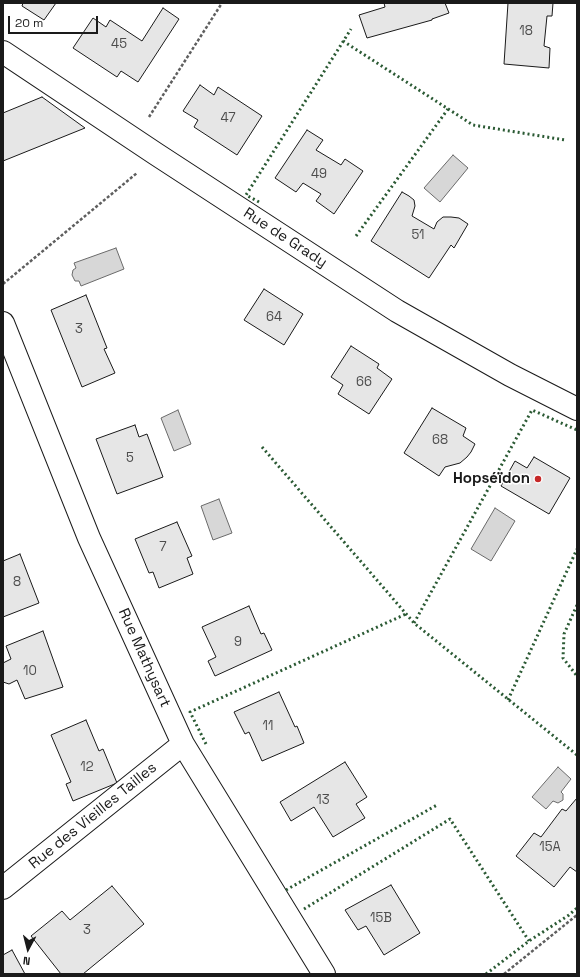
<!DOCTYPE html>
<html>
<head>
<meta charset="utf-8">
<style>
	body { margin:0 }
	#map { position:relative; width:580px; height:977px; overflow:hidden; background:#fff; font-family:"Space Grotesk",sans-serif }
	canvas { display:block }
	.frame { position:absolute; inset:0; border:4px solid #1a1a1a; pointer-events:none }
	.north { position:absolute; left:8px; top:929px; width:40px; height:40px; -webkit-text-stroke:3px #fff; paint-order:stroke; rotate:187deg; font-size:11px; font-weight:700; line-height:16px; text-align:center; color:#1a1a1a }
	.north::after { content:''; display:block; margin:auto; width:14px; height:18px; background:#1a1a1a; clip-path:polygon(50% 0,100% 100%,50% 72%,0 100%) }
	.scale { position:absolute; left:8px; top:16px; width:90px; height:18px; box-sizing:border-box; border:2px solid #1a1a1a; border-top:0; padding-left:5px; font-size:12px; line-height:14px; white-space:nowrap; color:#1a1a1a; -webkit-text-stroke:3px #fff; paint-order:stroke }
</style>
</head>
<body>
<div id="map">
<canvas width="580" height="977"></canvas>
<div class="frame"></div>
<div class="north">N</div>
<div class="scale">20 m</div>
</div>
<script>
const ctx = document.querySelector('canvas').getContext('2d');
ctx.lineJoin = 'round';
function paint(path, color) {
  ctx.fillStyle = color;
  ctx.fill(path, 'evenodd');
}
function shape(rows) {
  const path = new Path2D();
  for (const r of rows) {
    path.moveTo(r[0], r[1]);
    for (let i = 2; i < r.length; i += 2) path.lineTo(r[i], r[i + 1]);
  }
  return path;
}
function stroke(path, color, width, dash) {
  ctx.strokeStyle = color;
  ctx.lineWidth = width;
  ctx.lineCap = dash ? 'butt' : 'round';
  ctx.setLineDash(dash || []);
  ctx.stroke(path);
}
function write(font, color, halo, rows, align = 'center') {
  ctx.font = font + ' "Space Grotesk",sans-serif';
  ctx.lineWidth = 3;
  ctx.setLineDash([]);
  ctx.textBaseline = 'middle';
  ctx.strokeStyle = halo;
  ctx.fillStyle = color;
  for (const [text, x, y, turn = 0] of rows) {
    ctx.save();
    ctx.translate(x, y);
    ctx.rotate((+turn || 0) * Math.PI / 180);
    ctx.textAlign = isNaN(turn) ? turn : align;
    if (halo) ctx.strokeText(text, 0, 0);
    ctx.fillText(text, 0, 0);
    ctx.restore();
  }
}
const water = shape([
	[453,155,468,168,440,202,424,188,453,155],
	[116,248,124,269,81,286,79,281,75,281,72,275,73,270,76,268,74,263,116,248],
	[178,410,191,444,174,451,161,418,178,410],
	[219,499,232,533,213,540,201,506,219,499],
	[495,508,515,521,491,561,471,549,495,508],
	[558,767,571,779,561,792,563,794,563,800,558,803,553,801,546,809,532,797,558,767]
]);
const building = shape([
	[23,3,56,3,44,20,22,6,23,3],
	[384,3,445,3,449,13,432,19,432,20,367,38,359,15,385,7,384,3],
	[508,3,553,3,552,16,547,16,544,46,550,48,549,68,504,64,508,3],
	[163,8,179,19,138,82,121,71,117,77,73,48,93,18,106,27,110,20,142,41,163,8],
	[200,85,214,95,218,87,262,116,237,155,194,127,198,120,183,111,200,85],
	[42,97,85,128,3,161,3,113,42,97],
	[307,130,323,140,316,150,341,165,345,159,363,171,334,214,316,201,321,194,303,183,296,192,275,178,307,130],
	[402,192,409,196,414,200,415,206,412,216,434,229,437,222,443,217,451,217,459,218,468,224,454,248,451,245,429,278,371,241,402,192],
	[264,289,303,314,284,345,244,320,264,289],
	[86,295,107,348,104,349,115,373,82,387,51,310,86,295],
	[351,346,379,364,377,368,392,379,369,414,338,394,343,385,331,377,351,346],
	[432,408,466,428,463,436,475,444,471,452,467,457,460,463,445,467,439,476,404,453,432,408],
	[135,425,139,437,147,434,163,477,117,494,96,439,135,425],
	[534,457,570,478,549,514,501,486,515,461,527,468,534,457],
	[177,522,192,556,187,558,193,574,159,588,153,572,149,573,135,539,177,522],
	[20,554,39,603,3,617,3,561,20,554],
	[249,606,261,634,264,633,272,650,215,676,208,661,216,657,202,627,249,606],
	[43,631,63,687,25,699,17,680,9,684,3,682,3,663,11,659,6,646,43,631],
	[279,692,295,727,297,726,304,743,262,761,249,732,245,734,234,712,279,692],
	[86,720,99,751,103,749,117,783,73,801,66,784,71,782,51,735,86,720],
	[345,762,367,797,356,804,365,818,333,837,314,807,291,821,280,802,345,762],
	[577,798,577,872,570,867,554,887,516,856,534,833,541,837,562,809,566,811,577,798],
	[391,885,420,933,384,955,366,926,358,930,345,910,391,885],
	[112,886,144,924,83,974,61,974,31,936,62,911,70,920,112,886],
	[12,950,25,974,3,974,3,955,12,950]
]);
const path = shape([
	[149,117,222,3],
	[3,284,137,173],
	[504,974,577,915]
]);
const street = shape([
	[3,52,156,154,397,311,510,375,577,409],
	[3,323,89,538,183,744,324,974],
	[3,888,183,744]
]);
const hedge = shape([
	[343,41,473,125,565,140],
	[259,202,246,195,351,29],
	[356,236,448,109],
	[262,447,414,623,577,755],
	[577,605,564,634,563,658,577,676],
	[414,623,532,410,577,430],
	[508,700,577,549],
	[206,744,190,712,406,614],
	[286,890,437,805],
	[304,909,450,819,529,941],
	[486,974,529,941,569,915,577,908]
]);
const markers = [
	[538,479,4,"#c62828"]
];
const numberNames = [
	["18",526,31],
	["45",119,44],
	["47",228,118],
	["49",319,174],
	["51",418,235],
	["64",274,317],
	["3",79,329],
	["66",364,382],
	["68",440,440],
	["5",130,458],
	["7",163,547],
	["8",17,582],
	["9",238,642],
	["10",30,671],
	["11",268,726],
	["12",87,767],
	["13",323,800],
	["15A",550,847],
	["15B",381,918],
	["3",87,930]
];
const streetNames = [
	["Rue de Grady",285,238,33],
	["Rue Mathysart",144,658,66],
	["Rue des Vieilles Tailles",93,816,-39]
];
const poiNames = [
	["Hopséïdon",530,479]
];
paint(water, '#d7d7d7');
stroke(water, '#6a6a6a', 1);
paint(building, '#e6e6e6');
stroke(building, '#1a1a1a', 1);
stroke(street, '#1a1a1a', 24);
stroke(path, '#5f5f5f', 2.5, [3, 2]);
stroke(street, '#fff', 22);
stroke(hedge, '#2b5a34', 3, [2, 3]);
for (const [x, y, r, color] of markers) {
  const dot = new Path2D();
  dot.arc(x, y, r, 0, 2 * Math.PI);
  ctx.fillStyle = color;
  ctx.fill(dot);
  stroke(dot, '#fff', 1.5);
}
write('13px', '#4d4d4d', null, numberNames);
write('15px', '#1a1a1a', '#fff', streetNames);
write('bold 15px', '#1a1a1a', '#fff', poiNames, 'right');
</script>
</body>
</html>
